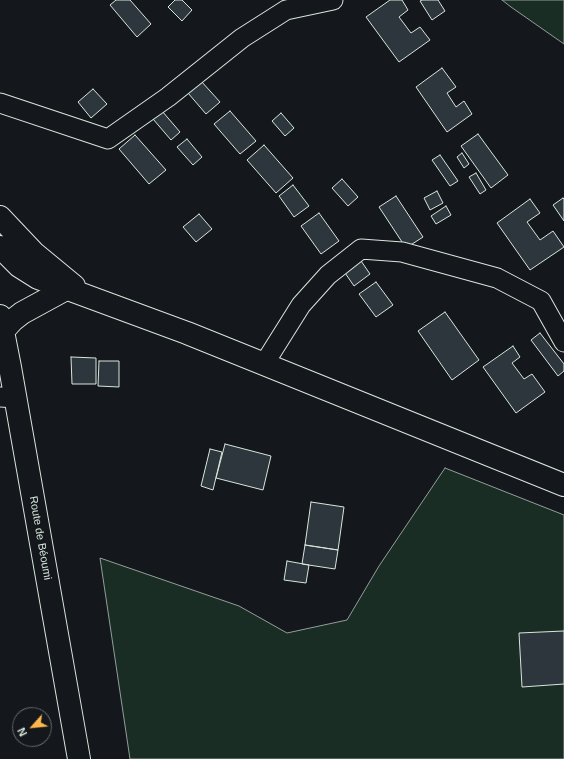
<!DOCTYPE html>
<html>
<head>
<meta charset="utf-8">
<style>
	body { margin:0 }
	#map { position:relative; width:564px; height:759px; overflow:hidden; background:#14181c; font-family:Arial,sans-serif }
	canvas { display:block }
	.north { position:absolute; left:12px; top:707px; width:40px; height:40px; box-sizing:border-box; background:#14181c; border:1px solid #626a69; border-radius:50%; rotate:243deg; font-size:11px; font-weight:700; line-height:16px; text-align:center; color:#d8e6dc }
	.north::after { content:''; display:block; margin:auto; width:14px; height:18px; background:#ffb74d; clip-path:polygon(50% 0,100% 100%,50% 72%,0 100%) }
</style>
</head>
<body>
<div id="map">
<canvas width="564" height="759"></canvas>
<div class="north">N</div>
</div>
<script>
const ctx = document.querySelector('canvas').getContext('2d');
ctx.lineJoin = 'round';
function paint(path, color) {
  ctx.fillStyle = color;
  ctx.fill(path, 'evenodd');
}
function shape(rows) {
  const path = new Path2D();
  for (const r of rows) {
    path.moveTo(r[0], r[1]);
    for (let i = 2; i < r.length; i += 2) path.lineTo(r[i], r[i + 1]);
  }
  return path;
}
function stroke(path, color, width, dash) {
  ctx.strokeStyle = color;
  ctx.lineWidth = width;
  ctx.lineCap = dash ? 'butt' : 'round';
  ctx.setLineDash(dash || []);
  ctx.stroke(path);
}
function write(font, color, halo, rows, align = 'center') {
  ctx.font = font + ' Arial,sans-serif';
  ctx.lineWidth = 3;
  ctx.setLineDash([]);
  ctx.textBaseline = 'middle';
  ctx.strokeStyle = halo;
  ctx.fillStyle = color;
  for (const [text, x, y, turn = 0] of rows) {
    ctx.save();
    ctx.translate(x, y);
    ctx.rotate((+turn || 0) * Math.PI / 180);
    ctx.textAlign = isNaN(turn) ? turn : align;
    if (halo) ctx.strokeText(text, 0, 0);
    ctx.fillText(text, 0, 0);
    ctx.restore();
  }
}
const green = shape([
	[502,0,564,0,564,44,511,7,502,0],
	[445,468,564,515,564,759,130,759,100,558,239,606,287,633,347,620,379,566,445,468]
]);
const building = shape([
	[116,0,130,0,151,24,137,37,110,5,116,0],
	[175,0,182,0,192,10,182,21,168,7,175,0],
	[390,0,402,0,408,10,399,17,411,33,420,27,430,40,399,62,366,17,390,0],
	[422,0,438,0,445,11,432,20,420,1,422,0],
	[442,68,456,87,447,93,456,107,464,101,472,114,447,132,416,87,442,68],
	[201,81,220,102,206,114,188,93,201,81],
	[93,89,107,104,91,118,78,102,93,89],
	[162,111,180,132,171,140,153,119,162,111],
	[230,111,256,141,240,154,214,124,230,111],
	[281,113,294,128,285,136,272,121,281,113],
	[478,134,508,175,491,188,461,146,478,134],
	[135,135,166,170,149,184,119,149,135,135],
	[187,139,202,157,193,165,177,147,187,139],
	[264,145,293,178,276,193,247,160,264,145],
	[462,153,469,164,464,168,457,157,462,153],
	[440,155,458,181,450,186,432,160,440,155],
	[476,173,486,190,480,194,469,177,476,173],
	[342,179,358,197,348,206,332,188,342,179],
	[293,185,309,206,294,217,279,196,293,185],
	[437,191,443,203,430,210,424,198,437,191],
	[396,196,423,237,406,248,379,207,396,196],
	[563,198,564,199,564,221,553,205,563,198],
	[530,199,540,213,527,222,540,240,553,231,564,247,530,270,497,223,530,199],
	[446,206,451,215,436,224,431,216,446,206],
	[319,213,339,241,321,254,301,226,319,213],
	[199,214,212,229,196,242,183,227,199,214],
	[359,258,370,274,354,286,343,270,359,258],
	[376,282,393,305,376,317,359,294,376,282],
	[445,312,479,360,452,380,418,331,445,312],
	[540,333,564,364,564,371,558,376,531,340,540,333],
	[513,346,520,357,512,363,524,379,532,374,545,392,516,413,483,367,513,346],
	[71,357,96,358,96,384,72,384,71,357],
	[99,361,119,361,119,387,98,386,99,361],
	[225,444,271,456,263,490,216,478,225,444],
	[210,449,222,452,213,490,201,486,210,449],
	[311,502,344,507,338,550,305,545,311,502],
	[305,545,338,550,335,569,302,564,305,545],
	[287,561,309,565,306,583,284,580,287,561],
	[564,631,564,684,522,687,519,633,564,631]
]);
const minor = shape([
	[0,103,108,139,168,97,242,38,286,10,333,0],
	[264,364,301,305,328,275,361,249,402,252,497,278,541,301,564,342],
	[0,397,15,398]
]);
const secondary = shape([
	[0,217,34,253,74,286],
	[0,247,19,266,38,278,187,333,264,364,564,485]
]);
const primary = shape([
	[0,316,10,367,79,759],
	[3,331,13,320,22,313,66,289]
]);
const streetNames = [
	["Route de Béoumi",40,538,80]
];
paint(green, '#1a2d24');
stroke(green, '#939e99', 1);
paint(building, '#2c363c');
stroke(building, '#d8e6dc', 1);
stroke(minor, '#d8e6dc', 21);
stroke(secondary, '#d8e6dc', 24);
stroke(primary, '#d8e6dc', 24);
stroke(minor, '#14181c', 19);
stroke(secondary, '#14181c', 22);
stroke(primary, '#14181c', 22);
write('11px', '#d8e6dc', '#14181c', streetNames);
</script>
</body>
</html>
